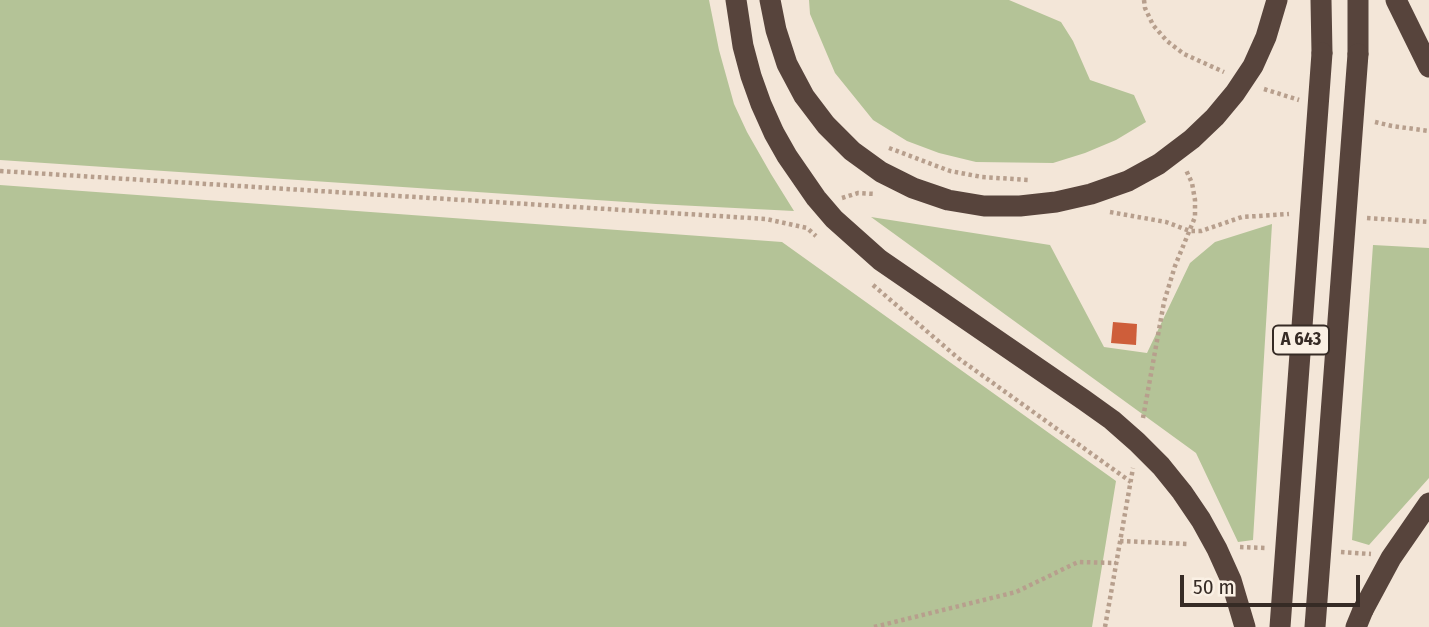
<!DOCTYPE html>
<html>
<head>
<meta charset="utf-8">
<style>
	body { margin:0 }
	#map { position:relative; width:1429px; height:627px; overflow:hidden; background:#f3e6d8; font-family:"Fira Sans Condensed",sans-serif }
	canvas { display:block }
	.scale { position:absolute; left:1180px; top:575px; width:180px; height:32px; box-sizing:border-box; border:4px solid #362b25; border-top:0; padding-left:9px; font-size:21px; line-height:24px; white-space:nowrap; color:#362b25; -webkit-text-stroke:5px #faf0e4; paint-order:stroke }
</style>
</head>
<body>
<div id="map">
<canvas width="1429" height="627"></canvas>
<div class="scale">50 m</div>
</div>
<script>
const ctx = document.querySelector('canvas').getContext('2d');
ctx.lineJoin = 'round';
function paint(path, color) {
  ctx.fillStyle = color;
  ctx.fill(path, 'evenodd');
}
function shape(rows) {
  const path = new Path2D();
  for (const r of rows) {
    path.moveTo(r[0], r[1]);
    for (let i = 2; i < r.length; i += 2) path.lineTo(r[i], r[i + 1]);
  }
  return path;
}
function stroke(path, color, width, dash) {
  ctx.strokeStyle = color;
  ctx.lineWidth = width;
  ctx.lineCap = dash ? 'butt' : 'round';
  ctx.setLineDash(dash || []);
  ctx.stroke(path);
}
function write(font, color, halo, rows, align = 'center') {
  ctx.font = font + ' "Fira Sans Condensed",sans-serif';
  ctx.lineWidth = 5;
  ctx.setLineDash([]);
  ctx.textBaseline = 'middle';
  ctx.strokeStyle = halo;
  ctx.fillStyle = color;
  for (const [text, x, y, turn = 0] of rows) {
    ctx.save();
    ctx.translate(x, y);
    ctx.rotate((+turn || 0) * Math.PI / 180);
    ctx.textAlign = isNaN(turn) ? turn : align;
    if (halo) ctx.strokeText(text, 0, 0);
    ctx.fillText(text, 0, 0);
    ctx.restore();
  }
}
const green = shape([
	[0,0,709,0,719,50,734,104,747,132,771,174,794,211,656,204,0,160],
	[809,0,1009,0,1061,22,1073,41,1090,80,1134,95,1146,122,1116,140,1085,153,1053,163,976,162,939,153,907,141,873,120,835,73,810,14],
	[0,185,782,242,1116,481,1092,627,0,627],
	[871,217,1050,245,1104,347,1147,353,1190,263,1215,242,1272,224,1253,540,1238,542,1196,453],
	[1373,245,1429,248,1429,478,1369,545,1352,540]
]);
const building = shape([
	[1113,322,1137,324,1136,345,1111,343]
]);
const path = shape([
	[1144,0,1145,8,1153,25,1167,41,1184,54,1224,72],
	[1264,89,1299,100],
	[1375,122,1392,126,1429,131],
	[889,148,950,171,982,177,1029,180],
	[0,171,766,219,807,228,816,236],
	[842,198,858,193,875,194],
	[1110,212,1166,222,1190,231,1201,231,1242,217,1289,214],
	[1367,218,1429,222],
	[873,285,958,358,1131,482],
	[1143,418,1164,302,1175,266,1195,217,1195,200,1192,183,1186,170],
	[1120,541,1189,544],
	[1240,547,1266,548],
	[1341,552,1371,554],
	[874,627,1016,592,1078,562,1116,563],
	[1105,627,1133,468]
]);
const highway = shape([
	[1321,0,1322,53],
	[1358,0,1358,54],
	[1396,0,1429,67],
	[1356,627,1363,610]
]);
const highwayBridge = shape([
	[736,0,743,46,751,76,761,104,774,133,787,156,816,198,834,219,880,260,1084,400,1112,420,1137,442,1161,466,1182,492,1201,520,1217,549,1231,580,1245,627],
	[770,0,776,30,787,64,804,96,826,125,852,151,881,172,913,188,948,200,984,206,1020,206,1056,202,1091,194,1128,181,1159,164,1192,139,1215,117,1235,93,1253,66,1266,37,1277,0],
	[1363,610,1391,558,1429,503],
	[1280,627,1322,53],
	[1315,627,1358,54]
]);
const shields = [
	[1301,340,56]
];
const shieldNames = [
	["A 643",1301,340]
];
paint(green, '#b4c397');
paint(building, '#ce5e3a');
stroke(path, '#b79f8d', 4.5, [3.5, 3.5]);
stroke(highway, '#57443c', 21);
stroke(highwayBridge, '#57443c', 21);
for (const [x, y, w] of shields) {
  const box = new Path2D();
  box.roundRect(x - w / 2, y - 14.5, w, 29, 5);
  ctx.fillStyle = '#faf0e4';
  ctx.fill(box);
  stroke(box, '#362b25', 2);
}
write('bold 18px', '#362b25', null, shieldNames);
</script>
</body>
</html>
